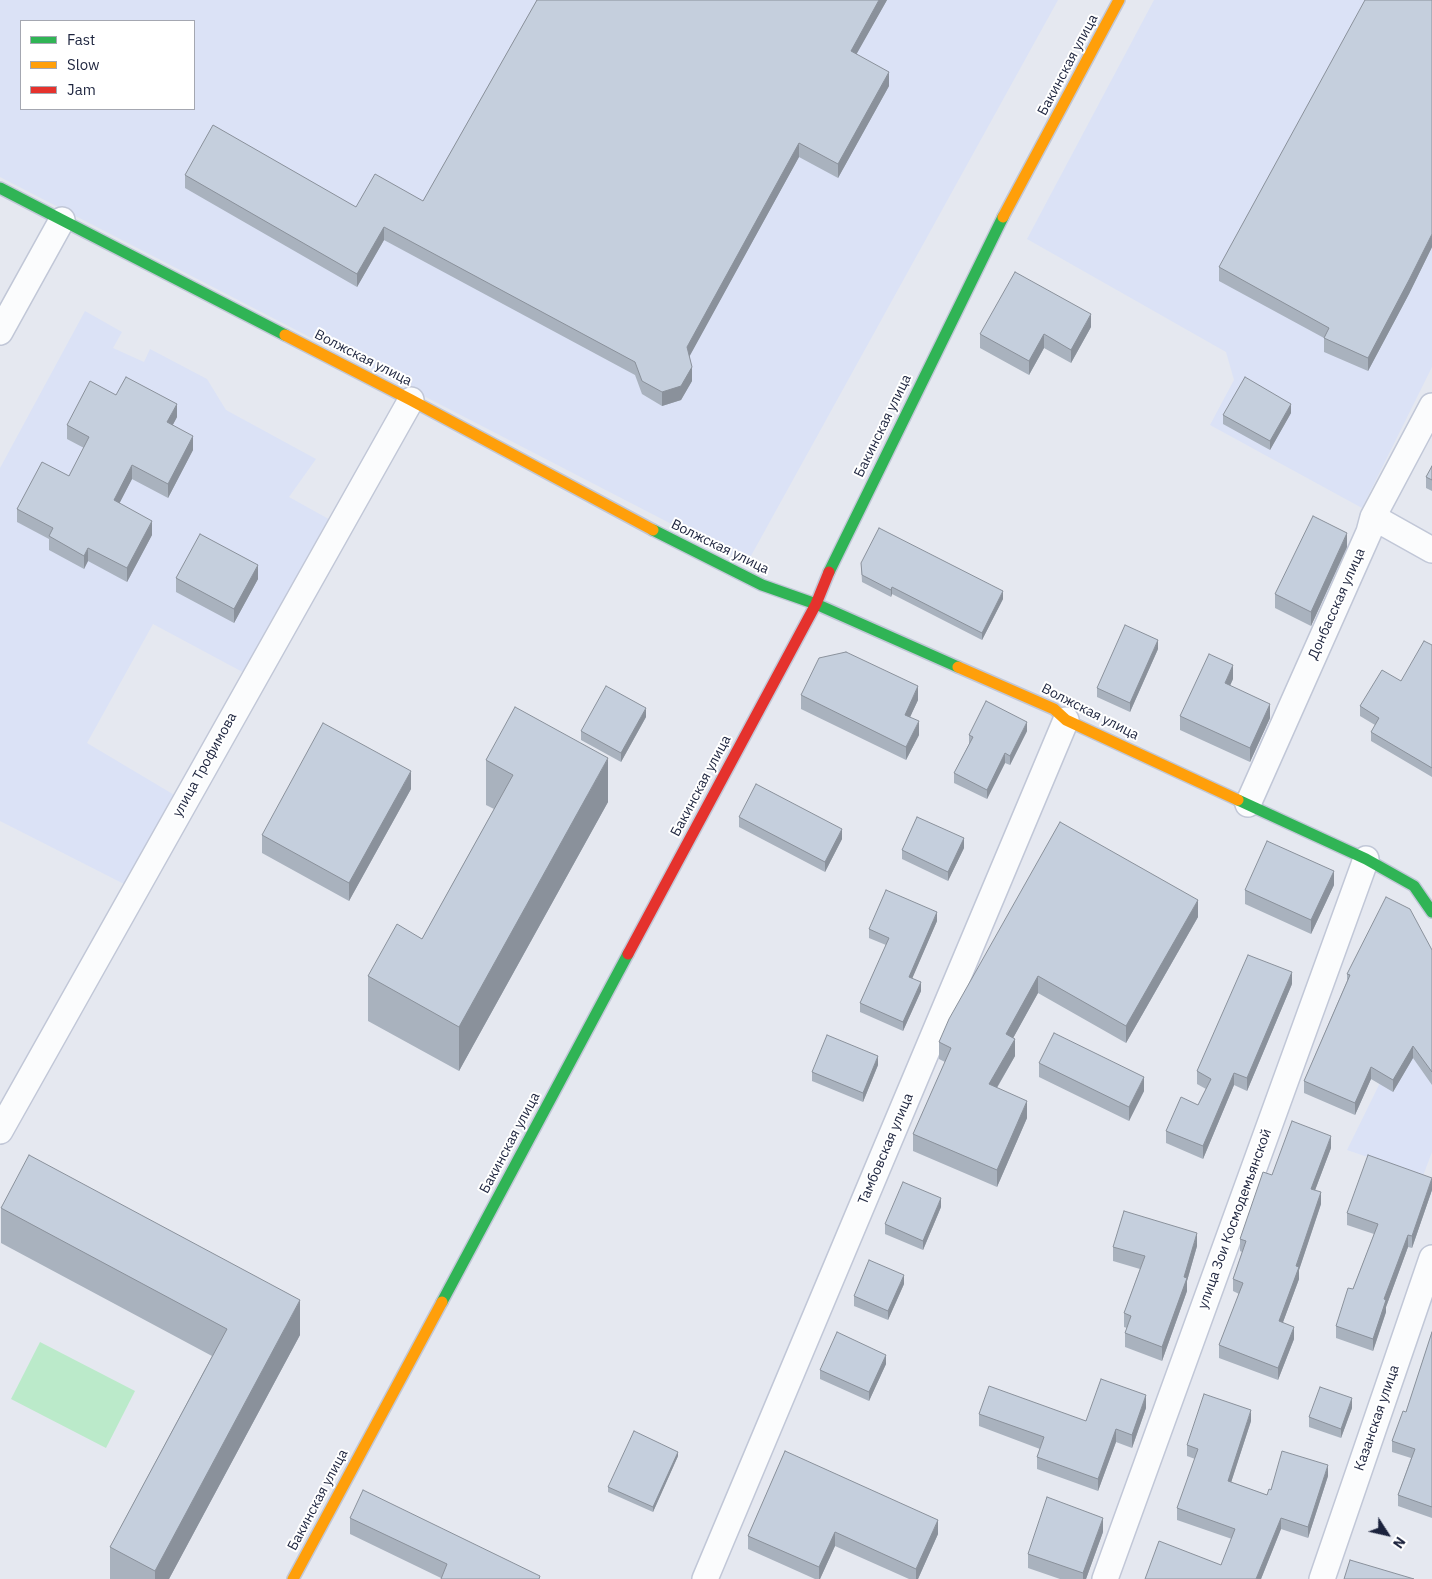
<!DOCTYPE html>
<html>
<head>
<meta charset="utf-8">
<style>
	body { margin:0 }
	#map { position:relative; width:1432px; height:1579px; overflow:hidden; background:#e5e8f0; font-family:"IBM Plex Sans",sans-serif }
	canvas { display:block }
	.legend { position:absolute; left:20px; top:20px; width:175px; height:90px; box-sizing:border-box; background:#fff; border:1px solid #a4a7b1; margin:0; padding:6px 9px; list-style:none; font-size:15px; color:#1c233d }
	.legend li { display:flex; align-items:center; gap:10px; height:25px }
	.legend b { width:25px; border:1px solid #a4a7b1 }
	.north { position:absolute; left:1362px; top:1509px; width:50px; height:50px; -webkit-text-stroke:4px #fff; paint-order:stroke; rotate:125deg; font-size:14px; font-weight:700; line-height:20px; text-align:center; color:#1c233d }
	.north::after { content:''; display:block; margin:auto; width:18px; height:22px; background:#1c233d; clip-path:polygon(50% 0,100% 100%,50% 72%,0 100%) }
</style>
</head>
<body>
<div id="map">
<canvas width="1432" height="1579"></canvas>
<ul class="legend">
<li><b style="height:6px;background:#30b455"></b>Fast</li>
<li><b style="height:6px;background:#ff9f0a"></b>Slow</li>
<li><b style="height:6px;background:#e5322d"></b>Jam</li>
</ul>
<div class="north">N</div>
</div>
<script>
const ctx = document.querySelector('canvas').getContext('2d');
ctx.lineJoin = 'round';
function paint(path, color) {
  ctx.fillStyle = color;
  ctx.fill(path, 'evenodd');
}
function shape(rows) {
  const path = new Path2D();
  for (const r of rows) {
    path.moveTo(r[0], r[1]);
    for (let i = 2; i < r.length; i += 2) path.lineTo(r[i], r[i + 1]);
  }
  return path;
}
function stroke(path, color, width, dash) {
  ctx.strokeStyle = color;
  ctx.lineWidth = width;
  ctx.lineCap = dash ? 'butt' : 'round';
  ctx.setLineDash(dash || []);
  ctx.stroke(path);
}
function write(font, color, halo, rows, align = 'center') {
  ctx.font = font + ' "IBM Plex Sans",sans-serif';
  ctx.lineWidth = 4;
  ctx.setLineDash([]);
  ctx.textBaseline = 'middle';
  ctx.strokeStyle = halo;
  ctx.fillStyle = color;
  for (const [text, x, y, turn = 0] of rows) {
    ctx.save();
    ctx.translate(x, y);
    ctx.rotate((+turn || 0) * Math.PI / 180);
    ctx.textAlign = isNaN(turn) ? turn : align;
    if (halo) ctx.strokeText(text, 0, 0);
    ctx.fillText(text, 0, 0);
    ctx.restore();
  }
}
const built = shape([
	[0,0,1058,0,747,563,0,177],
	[21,21,194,21,194,109,21,109],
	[1154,0,1432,0,1432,367,1362,508,1210,425,1234,380,1226,352,1027,239],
	[85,311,122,332,113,348,144,362,150,349,207,379,226,410,316,459,289,497,334,522,250,676,153,624,87,743,176,796,124,884,0,821,0,468],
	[1432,986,1432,1152,1423,1176,1347,1150,1404,1034]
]);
const green = shape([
	[40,1342,135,1391,106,1448,11,1399]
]);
const street = shape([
	[0,332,62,220],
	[1373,517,1432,550],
	[1248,804,1369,532,1373,517,1432,406],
	[0,1131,411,400],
	[705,1579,1066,720],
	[1105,1579,1366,859],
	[1322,1579,1432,1258]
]);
const fast = shape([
	[0,188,285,335],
	[653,530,762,585,816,604,958,667],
	[829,572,1003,217],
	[1238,800,1366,859,1414,886,1432,912],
	[442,1302,628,954]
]);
const slow = shape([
	[1003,217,1119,0],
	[285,335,411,400,653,530],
	[958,667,1054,709,1066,720,1238,800],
	[293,1579,442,1302]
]);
const jam = shape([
	[628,954,816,604,829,572]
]);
const wall = shape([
	[537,0,887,0,856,54,889,86,838,178,799,157,689,356,692,381,681,400,662,406,642,394,635,375,384,240,357,287,185,188,185,175,356,207,423,201],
	[1432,0,1432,247,1409,294,1368,371,1324,352,1324,338,1219,281,1219,267],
	[1091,327,1071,363,1044,348,1029,375,980,348,980,334],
	[116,395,177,417,172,426,193,450,168,498,132,479,119,503,152,535,127,582,88,561,84,569,49,550,49,539,17,522,17,509,69,476,84,448,67,439,67,425],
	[1291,413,1270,450,1223,424,1223,415],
	[1432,466,1432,491,1426,488,1426,477],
	[1347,547,1311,626,1275,608,1275,594],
	[861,563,1003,599,982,640,892,594,891,597,862,582],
	[176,578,258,579,234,623,176,592],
	[1432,645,1432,777,1371,741,1371,732,1375,725,1360,716,1360,706,1401,681],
	[1158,649,1130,712,1097,697,1097,688],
	[1233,679,1230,685,1270,718,1250,762,1180,730,1180,716],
	[801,695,918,700,910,717,919,735,906,760,801,709],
	[646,717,621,762,581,740,581,731],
	[1027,731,1010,765,1005,763,987,799,954,783,954,773,969,744,969,735],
	[486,760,608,802,459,1071,368,1021,368,976,422,939,494,809,486,805],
	[411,789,349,901,262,853,262,835],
	[739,817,842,839,825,872,739,827],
	[1060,822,1198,917,1126,1043,1038,993,1013,1038,1015,1056,997,1088,1027,1118,997,1187,913,1151,913,1134,945,1062,939,1059,939,1042],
	[964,848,948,881,902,859,902,850],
	[1334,885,1311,934,1245,904,1245,890],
	[937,921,912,978,921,991,903,1031,860,1012,860,1003,886,945,869,938,869,929],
	[1432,950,1432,1085,1413,1058,1393,1092,1371,1079,1355,1115,1304,1093,1304,1081,1347,981,1347,974],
	[1292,984,1247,1091,1234,1085,1203,1159,1166,1143,1166,1131,1198,1105,1206,1089,1197,1084,1197,1071],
	[1039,1063,1144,1091,1129,1121,1039,1077],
	[878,1065,863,1102,812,1081,812,1072],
	[1331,1148,1315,1190,1321,1204,1299,1270,1299,1279,1283,1322,1294,1339,1278,1380,1219,1358,1219,1345,1239,1294,1233,1291,1233,1279,1242,1252,1240,1251,1240,1239,1272,1175],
	[1432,1190,1412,1248,1408,1247,1386,1307,1386,1312,1373,1351,1336,1338,1336,1326,1353,1289,1374,1234,1347,1225,1347,1213],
	[941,1207,923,1250,885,1234,885,1224],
	[1,1208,300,1335,169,1579,110,1579,110,1547,212,1356,1,1243],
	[1197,1246,1187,1281,1187,1291,1162,1361,1125,1347,1125,1333,1127,1328,1124,1327,1124,1313,1140,1269,1113,1261,1113,1247],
	[904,1284,888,1320,854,1306,854,1296],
	[1432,1332,1432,1518,1398,1506,1398,1495,1411,1458,1392,1452,1392,1441,1406,1412],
	[886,1364,869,1401,820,1379,820,1370],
	[1146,1408,1132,1448,1116,1442,1098,1491,1037,1469,1037,1457,1040,1449,979,1426,979,1414,1086,1421],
	[1352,1408,1341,1438,1309,1427,1309,1417],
	[1251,1421,1231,1482,1267,1495,1271,1490,1328,1476,1308,1538,1281,1529,1261,1579,1145,1579,1221,1565,1232,1539,1177,1520,1177,1508,1195,1459,1187,1456,1187,1445],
	[785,1451,938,1534,918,1579,909,1579,835,1546,820,1579,815,1579,748,1549,748,1536],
	[678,1456,653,1512,608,1492,608,1487],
	[350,1518,540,1579,441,1578,350,1534],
	[1103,1532,1086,1579,1060,1579,1028,1568,1028,1554]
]);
const shadedWall = shape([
	[879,0,887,0,851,64,851,51],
	[889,72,889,86,838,178,838,164],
	[799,143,799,157,687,361,687,347],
	[384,227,384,240,357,287,357,274],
	[1432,234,1432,247,1409,294,1368,371,1368,358],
	[1091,314,1091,327,1071,363,1071,350],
	[1044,334,1044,348,1029,375,1029,361],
	[692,367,692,381,681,400,662,406,662,392],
	[177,404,177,417,167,436,167,422],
	[1291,404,1291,413,1270,450,1270,441],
	[193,436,193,450,168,498,168,484],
	[132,465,132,479,114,514,114,500],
	[152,521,152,535,127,582,127,568],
	[1347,533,1347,547,1311,626,1311,612],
	[88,548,88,561,84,569,84,556],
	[258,565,258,579,234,623,234,609],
	[892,587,892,594,891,597,891,590],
	[1003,591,1003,599,982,640,982,633],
	[1158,640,1158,649,1130,712,1130,703],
	[1233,665,1233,679,1225,697,1225,683],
	[918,686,918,700,905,728,905,715],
	[1270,704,1270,718,1250,762,1250,748],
	[646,708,646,717,621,762,621,753],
	[919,721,919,735,906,760,906,747],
	[1027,722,1027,731,1010,765,1010,756],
	[1005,753,1005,763,987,799,987,790],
	[608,758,608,802,459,1071,459,1027],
	[411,771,411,789,349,901,349,883],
	[842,829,842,839,825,872,825,862],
	[964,838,964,848,948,881,948,872],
	[1334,871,1334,885,1311,934,1311,920],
	[1198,900,1198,917,1126,1043,1126,1026],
	[937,912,937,921,909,986,909,977],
	[1292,972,1292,984,1247,1091,1247,1078],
	[1038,976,1038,993,1006,1051,1006,1034],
	[921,982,921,991,903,1031,903,1022],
	[1015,1039,1015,1056,989,1101,989,1084],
	[1413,1046,1413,1058,1393,1092,1393,1080],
	[878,1056,878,1065,863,1102,863,1093],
	[1371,1067,1371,1079,1355,1115,1355,1103],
	[1234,1073,1234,1085,1203,1159,1203,1146],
	[1144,1077,1144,1091,1129,1121,1129,1107],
	[1027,1101,1027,1118,997,1187,997,1170],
	[1331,1136,1331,1148,1311,1201,1311,1189],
	[1432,1178,1432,1190,1412,1248,1412,1236],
	[1321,1192,1321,1204,1299,1270,1299,1279,1279,1333,1279,1321,1296,1266],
	[941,1198,941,1207,923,1250,923,1241],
	[1197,1233,1197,1246,1187,1281,1187,1291,1162,1361,1162,1347,1184,1277],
	[1408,1235,1408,1247,1386,1307,1386,1312,1373,1351,1373,1339,1384,1299],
	[904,1275,904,1284,888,1320,888,1311],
	[300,1300,300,1335,169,1579,155,1579,155,1571],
	[1294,1327,1294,1339,1278,1380,1278,1368],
	[886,1355,886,1364,869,1401,869,1392],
	[1146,1395,1146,1408,1132,1448,1132,1435],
	[1352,1398,1352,1408,1341,1438,1341,1429],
	[1251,1410,1251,1421,1228,1492,1228,1481],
	[1116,1429,1116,1442,1098,1491,1098,1479],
	[678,1452,678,1456,653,1512,653,1507],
	[1328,1465,1328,1476,1308,1538,1308,1527],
	[1103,1518,1103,1532,1086,1579,1083,1579,1083,1573],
	[1281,1518,1281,1529,1261,1579,1256,1579],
	[938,1520,938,1534,918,1579,916,1579,916,1569],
	[835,1532,835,1546,820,1579,819,1579,819,1567]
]);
const building = shape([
	[537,0,879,0,851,51,889,72,838,164,799,143,687,347,692,367,681,386,662,392,642,381,635,362,384,227,357,274,185,175,213,125,356,207,375,174,423,201,537,0],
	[1365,0,1432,0,1432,234,1409,280,1368,358,1324,338,1329,328,1219,267,1365,0],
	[1015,272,1091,314,1071,350,1044,334,1029,361,980,334,1015,272],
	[126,377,177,404,167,422,193,436,168,484,132,465,114,500,152,521,127,568,88,548,84,556,49,536,53,528,17,509,42,462,69,476,89,437,67,425,90,381,116,395,126,377],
	[1245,377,1291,404,1270,441,1223,415,1245,377],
	[1432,466,1432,480,1426,477,1432,466],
	[1313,516,1347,533,1311,612,1275,594,1313,516],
	[879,528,1003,591,982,633,892,587,891,590,862,575,861,563,879,528],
	[200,534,258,565,234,609,176,578,200,534],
	[1125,625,1158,640,1130,703,1097,688,1125,625],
	[1424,641,1432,645,1432,768,1371,732,1379,718,1360,706,1382,670,1401,681,1424,641],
	[846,652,918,686,905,715,919,721,906,747,801,695,819,658,846,652],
	[1209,654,1233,665,1225,683,1270,704,1250,748,1180,716,1209,654],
	[606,686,646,708,621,753,581,731,606,686],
	[986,701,1027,722,1010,756,1005,753,987,790,954,773,973,737,969,735,986,701],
	[515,707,608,758,459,1027,368,976,397,924,422,939,513,775,486,760,515,707],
	[323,723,411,771,349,883,262,835,323,723],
	[756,784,842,829,825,862,739,817,756,784],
	[917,817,964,838,948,872,902,850,917,817],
	[1060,822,1198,900,1126,1026,1038,976,1006,1034,1015,1039,989,1084,1027,1101,997,1170,913,1134,951,1048,939,1042,949,1019,1060,822],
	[1267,841,1334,871,1311,920,1245,890,1267,841],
	[886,890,937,912,909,977,921,982,903,1022,860,1003,889,938,869,929,886,890],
	[1386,897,1410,909,1432,950,1432,1072,1413,1046,1393,1080,1371,1067,1355,1103,1304,1081,1350,975,1347,974,1386,897],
	[1248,955,1292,972,1247,1078,1234,1073,1203,1146,1166,1131,1181,1097,1198,1105,1211,1079,1197,1071,1248,955],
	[1054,1033,1144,1077,1129,1107,1039,1063,1054,1033],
	[827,1035,878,1056,863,1093,812,1072,827,1035],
	[1292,1121,1331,1136,1311,1189,1321,1192,1296,1266,1299,1267,1279,1321,1294,1327,1278,1368,1219,1345,1243,1283,1233,1279,1246,1241,1240,1239,1263,1172,1272,1175,1292,1121],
	[29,1155,300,1300,155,1571,110,1547,227,1329,1,1208,29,1155],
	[1368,1155,1432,1178,1412,1236,1408,1235,1384,1299,1386,1300,1373,1339,1336,1326,1348,1288,1353,1289,1378,1224,1347,1213,1368,1155],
	[903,1182,941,1198,923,1241,885,1224,903,1182],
	[1124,1211,1197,1233,1184,1277,1187,1278,1162,1347,1125,1333,1131,1316,1124,1313,1145,1256,1113,1247,1124,1211],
	[869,1260,904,1275,888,1311,854,1296,869,1260],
	[837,1332,886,1355,869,1392,820,1370,837,1332],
	[1432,1332,1432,1507,1398,1495,1415,1449,1392,1441,1403,1411,1406,1412,1432,1332],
	[1101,1379,1146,1395,1132,1435,1116,1429,1098,1479,1037,1457,1044,1437,979,1414,989,1386,1086,1421,1101,1379],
	[1320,1387,1352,1398,1341,1429,1309,1417,1320,1387],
	[1204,1394,1251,1410,1228,1481,1267,1495,1269,1489,1271,1490,1282,1451,1328,1465,1308,1527,1281,1518,1256,1579,1145,1579,1159,1541,1221,1565,1235,1529,1177,1508,1198,1449,1187,1445,1204,1394],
	[634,1431,678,1452,653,1507,608,1487,634,1431],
	[785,1451,938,1520,916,1569,835,1532,819,1567,748,1536,785,1451],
	[363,1490,540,1576,539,1579,441,1579,447,1564,350,1518,363,1490],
	[1047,1497,1103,1518,1083,1573,1028,1554,1047,1497],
	[1350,1560,1414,1579,1344,1579,1350,1560]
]);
const streetNames = [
	["Бакинская улица",1068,65,-62],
	["Волжская улица",363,358,27],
	["Бакинская улица",883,426,-64],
	["Волжская улица",720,547,26],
	["Донбасская улица",1337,604,-66],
	["Волжская улица",1090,712,27],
	["улица Трофимова",205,765,-61],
	["Бакинская улица",701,786,-62],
	["Бакинская улица",510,1143,-62],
	["Тамбовская улица",886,1149,-67],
	["улица Зои Космодемьянской",1235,1219,-70],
	["Казанская улица",1377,1418,-71],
	["Бакинская улица",318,1500,-62]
];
paint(built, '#dbe2f6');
paint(green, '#bbeaca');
stroke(street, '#c1c7d7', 28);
stroke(fast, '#c1c7d7', 14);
stroke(slow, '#c1c7d7', 14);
stroke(jam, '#c1c7d7', 14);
stroke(street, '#fbfcfd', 25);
stroke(fast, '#30b455', 11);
stroke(slow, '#ff9f0a', 11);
stroke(jam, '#e5322d', 11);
paint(wall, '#a9b2be');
paint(shadedWall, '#8a919b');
paint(building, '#c5cfdd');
stroke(building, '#8a919b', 1);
write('14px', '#1c233d', '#fff', streetNames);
</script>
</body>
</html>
